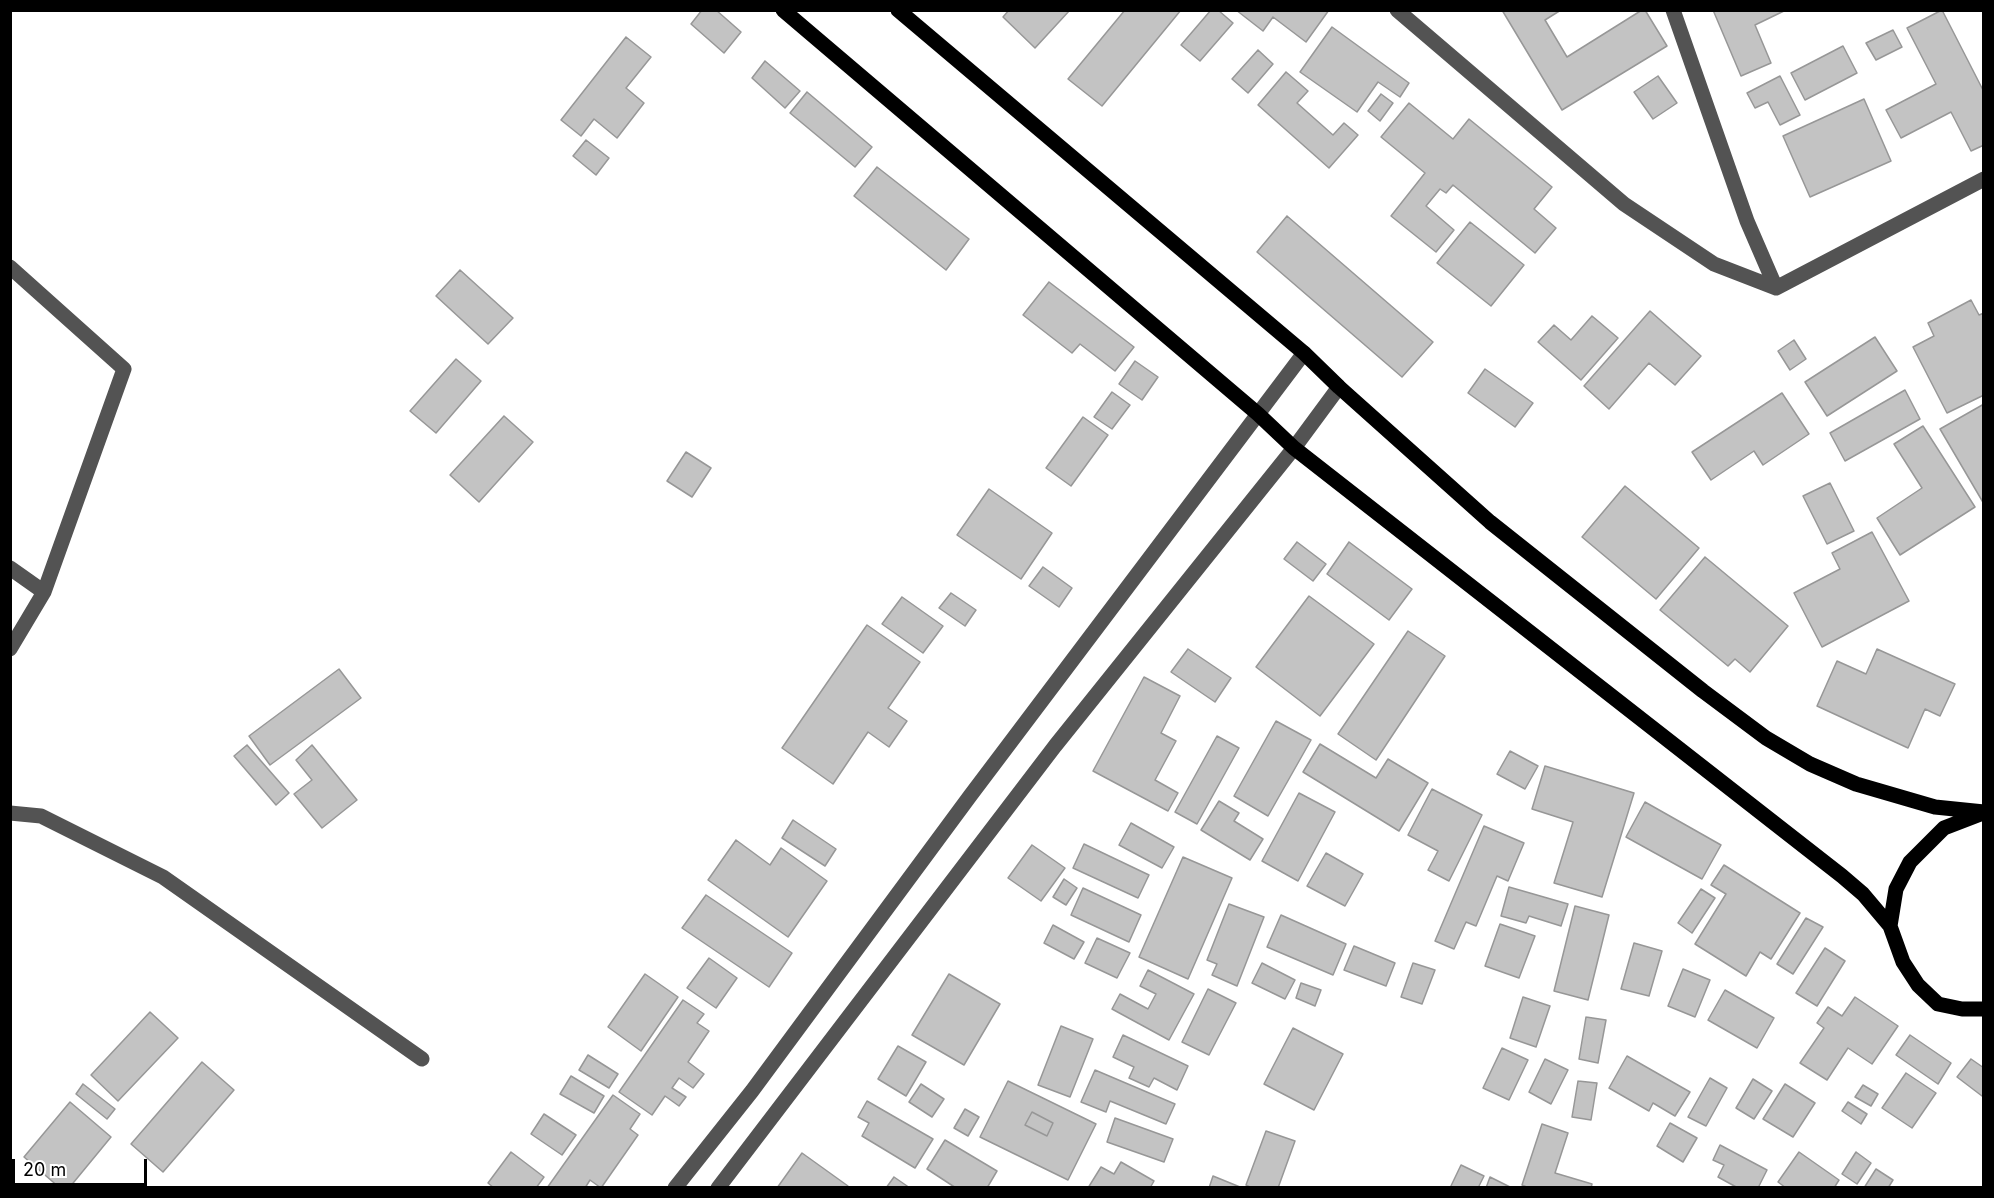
<!DOCTYPE html>
<html>
<head>
<meta charset="utf-8">
<style>
	body { margin:0 }
	#map { position:relative; width:1994px; height:1198px; overflow:hidden; background:#fff; font-family:Inter,sans-serif }
	canvas { display:block }
	.frame { position:absolute; inset:0; border:12px solid #000; pointer-events:none }
	.scale { position:absolute; left:12px; top:1159px; width:135px; height:27px; box-sizing:border-box; border:3px solid #000; border-top:0; padding-left:8px; font-size:18px; line-height:21px; white-space:nowrap; color:#000; -webkit-text-stroke:4px #fff; paint-order:stroke }
</style>
</head>
<body>
<div id="map">
<canvas width="1994" height="1198"></canvas>
<div class="frame"></div>
<div class="scale">20 m</div>
</div>
<script>
const ctx = document.querySelector('canvas').getContext('2d');
ctx.lineJoin = 'round';
function paint(path, color) {
  ctx.fillStyle = color;
  ctx.fill(path, 'evenodd');
}
function shape(rows) {
  const path = new Path2D();
  for (const r of rows) {
    path.moveTo(r[0], r[1]);
    for (let i = 2; i < r.length; i += 2) path.lineTo(r[i], r[i + 1]);
  }
  return path;
}
function stroke(path, color, width, dash) {
  ctx.strokeStyle = color;
  ctx.lineWidth = width;
  ctx.lineCap = dash ? 'butt' : 'round';
  ctx.setLineDash(dash || []);
  ctx.stroke(path);
}
const building = shape([
	[702,10,716,10,741,32,724,53,691,24,702,10],
	[1009,10,1070,10,1035,48,1003,17,1009,10],
	[1125,10,1181,10,1102,106,1068,79,1125,10],
	[1211,10,1218,10,1233,23,1200,61,1181,45,1211,10],
	[1236,10,1329,10,1306,42,1273,17,1263,31,1236,10],
	[1502,10,1561,10,1545,20,1567,57,1642,10,1645,10,1667,46,1562,110,1502,10],
	[1713,10,1786,10,1755,25,1771,63,1741,76,1713,10],
	[1942,10,1984,92,1984,145,1971,151,1951,112,1901,138,1886,110,1936,84,1907,28,1942,10],
	[1332,27,1409,83,1400,97,1378,82,1357,112,1300,72,1332,27],
	[1893,30,1902,47,1876,60,1866,43,1893,30],
	[626,37,651,57,626,88,644,103,617,138,594,119,581,136,561,120,626,37],
	[1843,46,1857,73,1805,100,1791,73,1843,46],
	[1258,50,1273,64,1248,93,1232,79,1258,50],
	[765,61,800,91,785,108,752,78,765,61],
	[1286,72,1308,91,1297,103,1333,135,1344,123,1358,135,1329,168,1258,105,1286,72],
	[1658,76,1677,103,1653,119,1634,92,1658,76],
	[1780,76,1800,115,1780,125,1768,102,1755,108,1747,93,1780,76],
	[807,92,872,147,855,167,790,113,807,92],
	[1381,94,1393,103,1380,121,1368,111,1381,94],
	[1864,99,1891,161,1810,197,1783,136,1864,99],
	[1409,103,1453,139,1469,119,1552,187,1534,209,1556,228,1535,253,1453,185,1446,193,1440,189,1426,206,1454,230,1436,252,1391,216,1425,173,1381,137,1409,103],
	[586,140,609,158,596,175,573,156,586,140],
	[877,167,969,239,946,270,854,196,877,167],
	[1287,216,1433,342,1402,377,1257,252,1287,216],
	[1470,222,1524,265,1491,306,1437,263,1470,222],
	[460,270,513,318,488,344,436,296,460,270],
	[1049,282,1134,347,1115,371,1080,344,1072,353,1023,315,1049,282],
	[1971,300,1979,315,1984,313,1984,395,1947,413,1913,347,1934,336,1928,323,1971,300],
	[1650,311,1701,356,1675,385,1649,363,1609,409,1584,386,1650,311],
	[1592,316,1618,338,1581,380,1538,342,1554,325,1571,340,1592,316],
	[1875,337,1897,371,1827,416,1805,382,1875,337],
	[1794,340,1806,359,1790,370,1778,351,1794,340],
	[456,359,481,381,436,433,410,411,456,359],
	[1135,361,1158,377,1142,400,1119,384,1135,361],
	[1485,369,1533,403,1515,427,1468,393,1485,369],
	[1905,390,1920,419,1845,461,1830,433,1905,390],
	[1112,392,1130,405,1112,429,1094,417,1112,392],
	[1782,393,1809,434,1763,465,1754,451,1711,480,1692,452,1782,393],
	[1984,404,1984,504,1940,429,1984,404],
	[504,416,533,442,479,502,450,475,504,416],
	[1083,417,1108,435,1071,486,1046,468,1083,417],
	[1923,426,1975,507,1900,555,1877,518,1922,488,1894,444,1923,426],
	[686,452,711,468,692,497,667,481,686,452],
	[1830,483,1854,531,1827,544,1803,496,1830,483],
	[1625,486,1699,548,1656,599,1582,537,1625,486],
	[989,489,1052,533,1021,579,957,535,989,489],
	[1872,532,1909,601,1822,647,1794,593,1840,569,1832,553,1872,532],
	[1297,542,1326,564,1313,581,1284,559,1297,542],
	[1349,542,1412,589,1389,620,1327,574,1349,542],
	[1705,557,1788,626,1750,672,1735,659,1728,666,1660,610,1705,557],
	[1043,567,1072,588,1059,607,1029,586,1043,567],
	[951,593,976,610,965,626,939,608,951,593],
	[1309,596,1374,644,1320,716,1256,667,1309,596],
	[902,597,943,626,923,653,882,624,902,597],
	[867,625,920,662,888,708,907,721,889,747,868,732,833,784,782,748,867,625],
	[1408,631,1445,656,1376,760,1338,734,1408,631],
	[1188,649,1231,678,1215,702,1171,672,1188,649],
	[1877,649,1955,684,1940,716,1925,709,1908,748,1817,706,1837,661,1866,674,1877,649],
	[339,669,361,698,270,765,249,736,339,669],
	[1144,677,1180,696,1161,733,1176,741,1155,780,1178,793,1168,811,1093,771,1144,677],
	[1276,721,1311,740,1268,816,1234,796,1276,721],
	[1217,736,1239,748,1197,824,1175,812,1217,736],
	[1320,744,1376,778,1388,759,1428,783,1399,831,1303,772,1320,744],
	[247,745,289,793,276,805,234,756,247,745],
	[312,745,357,800,322,828,294,794,312,780,296,760,312,745],
	[1510,751,1538,766,1525,789,1497,774,1510,751],
	[1545,766,1634,793,1602,897,1554,883,1573,822,1532,809,1545,766],
	[1432,789,1482,815,1449,881,1428,870,1438,851,1408,835,1432,789],
	[1299,793,1335,812,1298,881,1262,861,1299,793],
	[1219,801,1239,813,1234,821,1263,839,1250,860,1201,830,1219,801],
	[1645,802,1721,845,1702,879,1626,837,1645,802],
	[793,820,836,849,825,866,782,838,793,820],
	[1131,823,1174,847,1162,868,1119,845,1131,823],
	[1484,826,1524,843,1508,881,1497,876,1476,926,1466,922,1454,949,1435,941,1484,826],
	[736,840,770,865,781,848,827,881,788,937,708,880,736,840],
	[1084,844,1149,875,1138,898,1073,868,1084,844],
	[1032,845,1065,868,1041,901,1008,878,1032,845],
	[1326,853,1363,874,1345,906,1307,886,1326,853],
	[1183,857,1232,878,1188,979,1139,957,1183,857],
	[1724,865,1800,913,1771,959,1760,952,1746,976,1695,944,1726,894,1711,885,1724,865],
	[1064,879,1077,888,1066,905,1053,897,1064,879],
	[1509,887,1568,904,1561,926,1529,916,1526,923,1501,916,1509,887],
	[1083,888,1141,915,1129,942,1071,915,1083,888],
	[1701,889,1715,898,1692,933,1678,923,1701,889],
	[706,895,792,953,769,987,682,928,706,895],
	[1229,904,1264,917,1237,986,1212,975,1217,964,1207,960,1229,904],
	[1575,906,1609,915,1588,1000,1554,991,1575,906],
	[1281,915,1346,944,1333,975,1267,947,1281,915],
	[1806,918,1823,927,1793,974,1777,964,1806,918],
	[1500,924,1535,936,1519,978,1485,966,1500,924],
	[1053,925,1084,942,1074,959,1044,943,1053,925],
	[1097,938,1130,953,1117,978,1085,963,1097,938],
	[1634,943,1662,951,1649,996,1621,989,1634,943],
	[1354,946,1395,963,1386,986,1344,970,1354,946],
	[1825,948,1845,961,1817,1006,1796,993,1825,948],
	[709,958,737,978,716,1008,687,988,709,958],
	[1262,963,1295,980,1285,999,1252,983,1262,963],
	[1413,963,1435,970,1422,1004,1401,997,1413,963],
	[1683,969,1710,980,1695,1017,1668,1006,1683,969],
	[1148,970,1194,994,1169,1040,1112,1009,1120,994,1148,1009,1156,994,1140,986,1148,970],
	[645,974,678,997,641,1051,608,1027,645,974],
	[949,974,1000,1004,964,1065,912,1035,949,974],
	[1301,983,1321,990,1315,1006,1296,998,1301,983],
	[1208,989,1236,1003,1209,1055,1182,1042,1208,989],
	[1725,990,1774,1018,1757,1048,1708,1020,1725,990],
	[1523,997,1550,1006,1536,1047,1510,1038,1523,997],
	[1855,997,1898,1026,1872,1064,1848,1048,1827,1080,1800,1063,1824,1028,1817,1023,1828,1007,1842,1016,1855,997],
	[683,1000,704,1014,697,1023,709,1031,688,1062,704,1074,693,1088,679,1078,672,1088,686,1097,679,1106,665,1096,652,1115,619,1092,683,1000],
	[150,1012,178,1038,118,1101,91,1075,150,1012],
	[1586,1017,1606,1020,1598,1063,1579,1059,1586,1017],
	[1061,1026,1093,1039,1070,1097,1038,1085,1061,1026],
	[1293,1028,1343,1054,1314,1110,1264,1084,1293,1028],
	[1123,1035,1188,1066,1177,1090,1154,1078,1149,1087,1129,1078,1134,1067,1113,1057,1123,1035],
	[1910,1035,1951,1063,1938,1084,1896,1055,1910,1035],
	[898,1046,926,1062,906,1096,878,1079,898,1046],
	[1502,1048,1528,1060,1509,1100,1483,1088,1502,1048],
	[588,1055,618,1074,609,1088,579,1070,588,1055],
	[1627,1056,1690,1092,1675,1116,1653,1103,1649,1111,1609,1088,1627,1056],
	[1545,1059,1568,1070,1551,1104,1529,1092,1545,1059],
	[1971,1059,1984,1068,1984,1094,1982,1096,1957,1077,1971,1059],
	[202,1062,234,1090,163,1172,131,1144,202,1062],
	[1095,1070,1175,1104,1166,1124,1110,1101,1106,1112,1081,1102,1095,1070],
	[1906,1073,1936,1093,1912,1128,1882,1108,1906,1073],
	[571,1076,604,1096,594,1113,560,1094,571,1076],
	[1710,1078,1727,1088,1706,1126,1688,1117,1710,1078],
	[1753,1079,1772,1091,1754,1119,1736,1108,1753,1079],
	[1008,1081,1096,1124,1068,1180,980,1137,1008,1081],
	[1032,1112,1053,1123,1047,1136,1025,1125,1032,1112],
	[1578,1081,1597,1083,1591,1120,1572,1117,1578,1081],
	[83,1084,115,1109,107,1119,76,1094,83,1084],
	[921,1084,944,1099,932,1117,909,1102,921,1084],
	[1785,1084,1815,1103,1793,1137,1763,1119,1785,1084],
	[1863,1085,1878,1094,1871,1106,1855,1097,1863,1085],
	[613,1095,640,1114,630,1129,638,1135,601,1188,590,1180,585,1188,547,1188,613,1095],
	[867,1101,933,1139,915,1168,862,1136,869,1123,858,1117,867,1101],
	[70,1102,111,1137,69,1188,60,1188,24,1157,70,1102],
	[1848,1102,1867,1114,1861,1124,1842,1111,1848,1102],
	[965,1109,979,1117,968,1136,954,1128,965,1109],
	[1032,1112,1053,1123,1047,1136,1025,1125,1032,1112],
	[544,1114,576,1135,562,1155,531,1134,544,1114],
	[1115,1118,1173,1139,1164,1162,1107,1142,1115,1118],
	[1670,1123,1697,1138,1683,1162,1657,1146,1670,1123],
	[1542,1124,1568,1133,1555,1173,1592,1184,1591,1188,1529,1188,1522,1185,1542,1124],
	[1266,1131,1295,1141,1278,1188,1252,1188,1246,1185,1266,1131],
	[945,1140,997,1171,987,1188,956,1188,927,1169,945,1140],
	[1720,1145,1767,1170,1758,1188,1738,1188,1718,1177,1724,1165,1713,1160,1720,1145],
	[511,1152,544,1177,536,1188,494,1188,488,1183,511,1152],
	[1799,1152,1839,1180,1834,1188,1786,1188,1778,1182,1799,1152],
	[1856,1152,1871,1163,1857,1184,1842,1174,1856,1152],
	[802,1153,848,1186,847,1188,777,1188,802,1153],
	[1121,1162,1154,1181,1150,1188,1088,1188,1101,1167,1114,1174,1121,1162],
	[1461,1165,1484,1176,1478,1188,1450,1188,1461,1165],
	[1876,1169,1893,1180,1888,1188,1864,1188,1876,1169],
	[1213,1176,1240,1187,1209,1188,1213,1176],
	[894,1177,910,1188,886,1188,894,1177],
	[1490,1177,1512,1188,1486,1188,1490,1177]
]);
const minor = shape([
	[1397,10,1624,204,1714,264,1776,288,1984,179],
	[1673,10,1747,221,1776,288],
	[10,267,124,369,44,592,10,649],
	[10,568,44,592],
	[10,813,41,816,163,877,422,1059],
	[675,1188,752,1091,970,796,1304,353],
	[718,1188,1055,746,1294,448,1339,387]
]);
const major = shape([
	[783,10,1258,414,1294,448,1842,876,1863,894,1890,926],
	[898,10,1304,353,1339,387,1490,522,1703,691,1766,738,1810,764,1856,784,1935,807,1984,812],
	[1983,813,1944,828,1910,862,1896,889,1890,926,1903,962,1918,985,1938,1004,1962,1009,1984,1009]
]);
paint(building, '#c3c3c3');
stroke(building, '#979797', 1.5);
stroke(minor, '#535353', 15);
stroke(major, '#000', 15);
</script>
</body>
</html>
